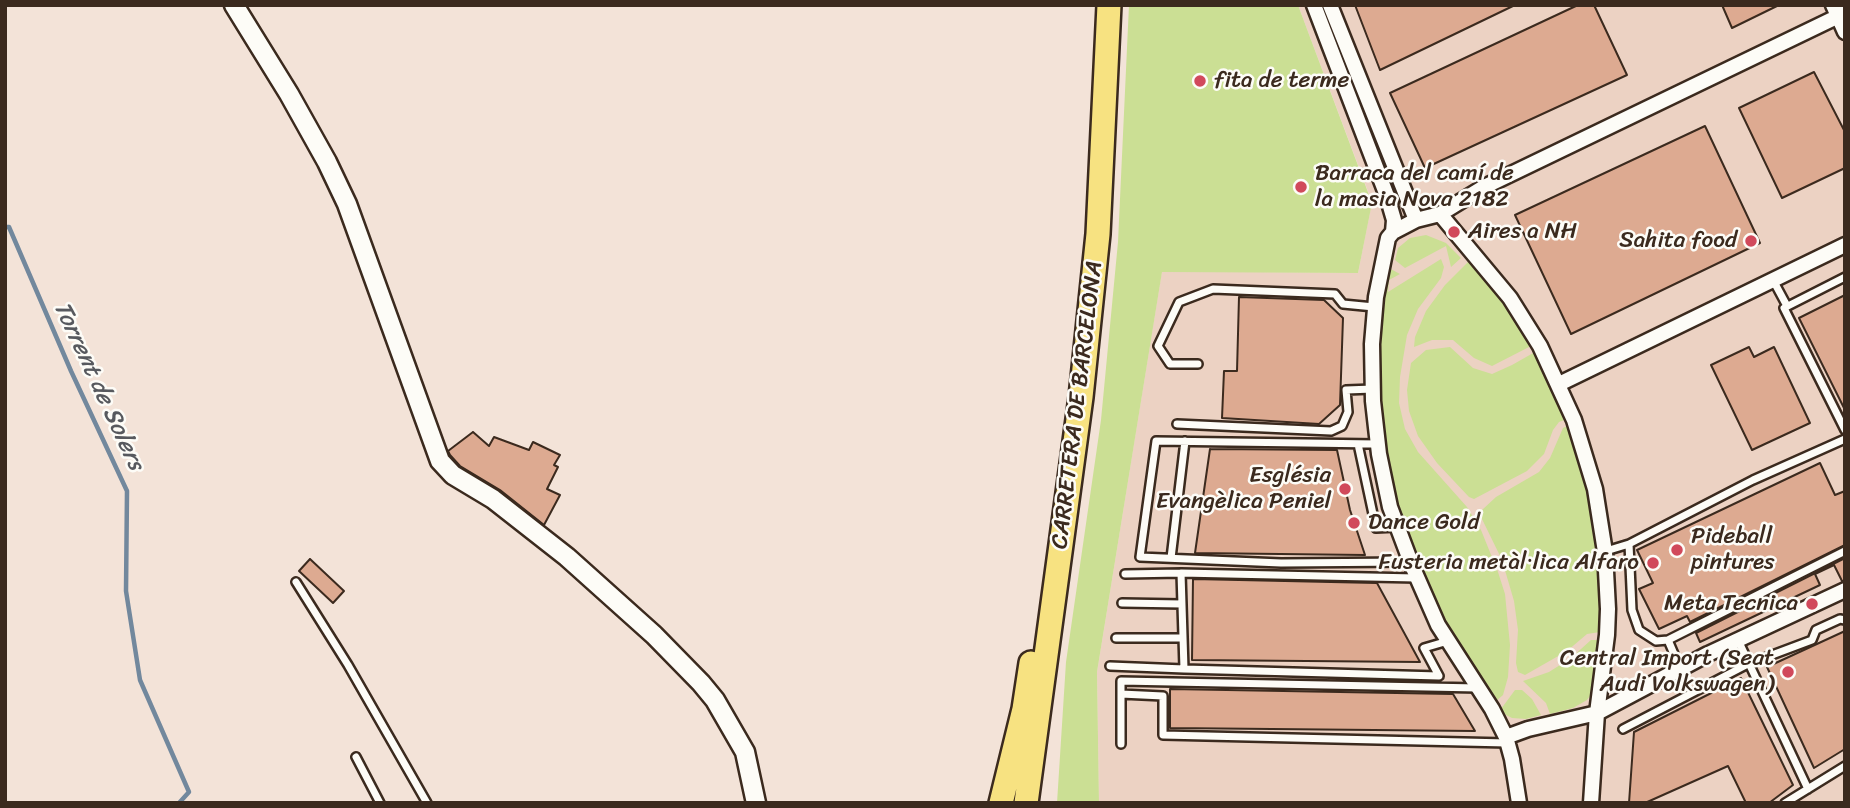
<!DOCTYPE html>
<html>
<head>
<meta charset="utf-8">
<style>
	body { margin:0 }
	#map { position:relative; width:1850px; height:808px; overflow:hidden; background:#f3e3d8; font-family:Sriracha,sans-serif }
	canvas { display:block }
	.frame { position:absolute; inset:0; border:7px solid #3b2a1e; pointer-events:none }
</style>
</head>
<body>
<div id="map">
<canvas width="1850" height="808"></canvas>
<div class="frame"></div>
</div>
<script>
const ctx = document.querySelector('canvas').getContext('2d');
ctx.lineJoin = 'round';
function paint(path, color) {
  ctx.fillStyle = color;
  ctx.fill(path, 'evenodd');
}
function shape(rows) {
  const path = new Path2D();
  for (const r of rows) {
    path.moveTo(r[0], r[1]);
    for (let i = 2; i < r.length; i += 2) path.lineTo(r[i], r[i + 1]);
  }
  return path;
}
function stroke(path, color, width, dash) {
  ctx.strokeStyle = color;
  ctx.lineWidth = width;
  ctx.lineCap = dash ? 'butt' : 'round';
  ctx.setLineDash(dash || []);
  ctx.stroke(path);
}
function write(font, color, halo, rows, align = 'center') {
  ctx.font = font + ' Sriracha,sans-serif';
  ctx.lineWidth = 5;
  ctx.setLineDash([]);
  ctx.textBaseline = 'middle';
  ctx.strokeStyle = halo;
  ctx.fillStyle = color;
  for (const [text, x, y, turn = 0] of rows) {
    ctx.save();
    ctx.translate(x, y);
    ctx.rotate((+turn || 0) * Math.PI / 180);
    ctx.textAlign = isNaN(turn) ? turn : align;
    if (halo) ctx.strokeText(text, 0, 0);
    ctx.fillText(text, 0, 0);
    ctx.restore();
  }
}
const built = shape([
	[1298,5,1845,5,1845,803,1099,803,1097,672,1162,271,1358,273,1372,202]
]);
const green = shape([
	[1129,5,1298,5,1372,203,1358,273,1162,272,1097,672,1099,803,1057,803,1066,662,1101,420,1118,242],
	[1327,12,1388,165,1384,167,1323,13],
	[1426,235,1446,243,1461,258,1451,267,1446,246,1405,268,1395,260,1398,248,1410,238],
	[1441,259,1444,267,1441,278,1418,309,1407,335,1400,377,1399,403,1405,429,1418,452,1467,507,1481,530,1498,572,1505,594,1510,645,1508,677,1503,695,1495,702,1443,621,1403,525,1391,481,1380,400,1379,345,1387,267,1400,274,1389,280,1388,292],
	[1470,260,1507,306,1531,346,1492,366,1474,358,1453,340,1432,340,1414,347,1415,337,1426,311,1445,285],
	[1450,347,1473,368,1492,374,1512,365,1535,352,1567,419,1559,422,1553,430,1544,454,1527,471,1474,499,1469,497,1437,463,1418,436,1409,411,1407,390,1411,363,1426,350],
	[1569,425,1595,517,1601,583,1600,632,1587,634,1567,651,1525,675,1518,672,1516,663,1518,630,1514,601,1502,560,1481,517,1482,510,1496,497,1539,472,1550,458,1563,428],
	[1591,640,1600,640,1595,689,1587,700,1573,708,1550,714,1546,703,1523,681,1549,672,1571,658],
	[1515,690,1522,690,1532,699,1541,715,1526,719,1512,718,1506,715,1501,709]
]);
const stream = shape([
	[5,227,9,227,71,371,127,491,126,591,140,680,189,792,179,803]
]);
const building = shape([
	[1355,5,1515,5,1380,70,1355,5],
	[1578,5,1594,5,1627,75,1425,168,1390,93,1578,5],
	[1722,5,1779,5,1732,28,1722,5],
	[1814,72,1845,132,1845,168,1782,198,1739,108,1814,72],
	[1705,126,1760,243,1571,334,1515,215,1705,126],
	[1845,295,1845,410,1799,318,1845,295],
	[1239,297,1324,300,1343,318,1340,405,1319,424,1222,418,1224,371,1237,371,1239,297],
	[1749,347,1754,357,1774,347,1810,423,1752,450,1711,365,1749,347],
	[473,432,489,446,494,437,529,450,533,442,560,455,554,465,558,467,547,489,560,495,544,525,500,490,460,466,450,455,448,451,473,432],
	[1210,449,1337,450,1350,510,1365,555,1195,553,1210,449],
	[1820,463,1835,495,1845,491,1845,545,1690,622,1687,616,1659,629,1639,589,1653,583,1637,550,1820,463],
	[1845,558,1845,581,1842,581,1834,565,1815,574,1820,585,1700,642,1696,633,1845,558],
	[310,559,344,591,333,603,299,571,310,559],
	[1193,579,1377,583,1420,662,1192,660,1193,579],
	[1845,631,1845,749,1814,768,1767,667,1845,631],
	[1741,678,1793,785,1769,803,1746,803,1728,766,1645,803,1629,803,1634,732,1741,678],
	[1170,689,1453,694,1475,731,1170,728,1170,689]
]);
const service = shape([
	[1845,277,1784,308,1845,430],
	[1773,280,1787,306],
	[1198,364,1170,364,1158,346,1179,302,1213,289,1335,294,1343,304,1374,307],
	[1177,424,1331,431,1342,426,1348,412,1346,390,1373,389],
	[1358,444,1376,528,1397,527],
	[1378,444,1156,441,1140,557,1281,563,1410,562],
	[1606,551,1629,544],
	[1171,558,1185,441],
	[1125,574,1181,573],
	[1416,578,1181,573,1184,669,1439,676,1424,648,1448,641],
	[296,582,348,665,427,803],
	[1122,603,1182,604],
	[1116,638,1183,638],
	[1668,640,1656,641,1639,630,1632,610,1629,544,1753,480,1845,439],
	[1738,640,1808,789],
	[1110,666,1184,669],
	[1680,668,1668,640,1845,551],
	[1121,694,1163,696,1163,735,1507,743],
	[1623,729,1748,664,1812,640,1816,630,1840,619,1845,620],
	[1121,744,1121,681,1478,688],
	[356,757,380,803],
	[1785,803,1845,766]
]);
const minor = shape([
	[1314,5,1387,196,1394,220,1393,232],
	[1330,5,1416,220],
	[1833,5,1845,32],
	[1440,214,1510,298,1540,346,1574,420,1595,489,1605,552,1608,609,1607,635,1597,713,1591,803],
	[1559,384,1845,245],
	[1506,737,1528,729,1597,713,1708,654,1845,590],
	[1519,803,1512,759,1506,737,1492,709,1438,625,1413,568,1390,507,1379,454,1373,401,1372,344,1376,297,1388,238,1393,232,1416,220,1440,214,1484,187,1845,13]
]);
const tertiary = shape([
	[234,5,289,94,327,162,347,204,440,461,453,475,493,499,567,557,654,635,701,683,715,700,745,752,756,803]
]);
const trunk = shape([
	[1001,803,1024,709,1031,663],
	[1026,803,1081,397,1098,234,1109,5]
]);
const markers = [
	[1200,81,7,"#d1495b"],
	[1301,187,7,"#d1495b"],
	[1454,232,7,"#d1495b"],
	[1751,241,7,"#d1495b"],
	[1345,489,7,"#d1495b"],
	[1354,523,7,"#d1495b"],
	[1677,550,7,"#d1495b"],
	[1653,563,7,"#d1495b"],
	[1812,604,7,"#d1495b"],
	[1788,672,7,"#d1495b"]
];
const poiNames = [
	["fita de terme",1214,81],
	["Barraca del camí de",1315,174],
	["la masia Nova 2182",1315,200],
	["Aires a NH",1468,232],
	["Sahita food",1737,241,"right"],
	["Església",1331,476,"right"],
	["Evangèlica Peniel",1331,502,"right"],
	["Dance Gold",1368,523],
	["Pideball",1691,537],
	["pintures",1691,563],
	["Fusteria metàl·lica Alfaro",1639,563,"right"],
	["Meta Tecnica",1798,604,"right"],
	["Central Import (Seat",1774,659,"right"],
	["Audi Volkswagen)",1774,685,"right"]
];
const streetNames = [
	["CARRETERA DE BARCELONA",1078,405,-83]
];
const waterNames = [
	["Torrent de Solers",98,386,65]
];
paint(built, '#ecd2c3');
paint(green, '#cbdf94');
stroke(stream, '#72889d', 4.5);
paint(building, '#ddaa91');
stroke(building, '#3b2a1e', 2);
stroke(service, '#3b2a1e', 12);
stroke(minor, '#3b2a1e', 19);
stroke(tertiary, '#3b2a1e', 23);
stroke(trunk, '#3b2a1e', 28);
stroke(service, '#fdfcf7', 7);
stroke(minor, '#fdfcf7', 14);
stroke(tertiary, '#fdfcf7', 18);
stroke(trunk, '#f7e281', 23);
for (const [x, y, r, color] of markers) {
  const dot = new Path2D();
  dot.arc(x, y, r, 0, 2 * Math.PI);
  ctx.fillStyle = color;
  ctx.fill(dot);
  stroke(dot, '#fdfcf7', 2.5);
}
write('23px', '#3b2a1e', '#fdfcf7', poiNames, 'left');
write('23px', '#3b2a1e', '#fdfcf7', streetNames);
write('italic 24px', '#57595e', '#fdfcf7', waterNames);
</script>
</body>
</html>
